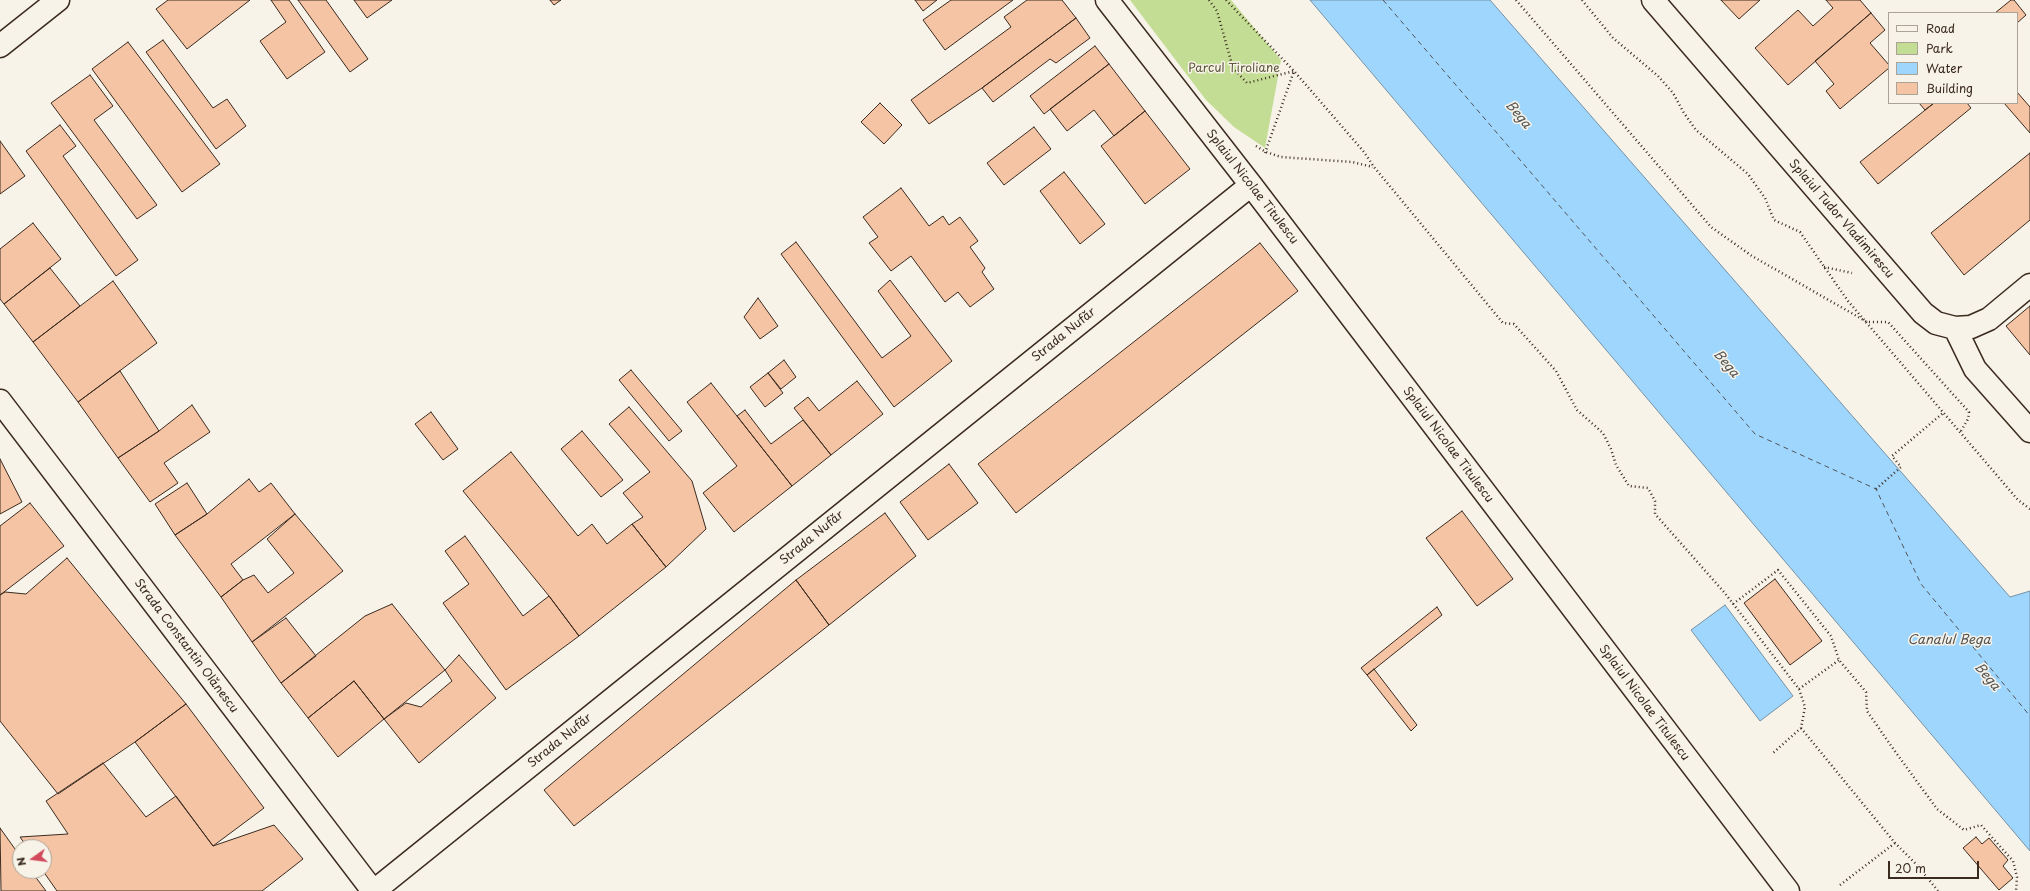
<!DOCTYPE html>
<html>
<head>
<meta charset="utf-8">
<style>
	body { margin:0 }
	#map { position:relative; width:2030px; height:891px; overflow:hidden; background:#f7f3e8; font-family:"Playpen Sans",sans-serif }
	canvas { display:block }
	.legend { position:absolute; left:1888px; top:12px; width:130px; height:92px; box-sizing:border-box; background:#f7f3e8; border:1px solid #aca397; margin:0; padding:5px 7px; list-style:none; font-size:12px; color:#3b2a1e }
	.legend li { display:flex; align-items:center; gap:8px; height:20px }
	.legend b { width:20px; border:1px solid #aca397 }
	.north { position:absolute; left:12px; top:839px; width:40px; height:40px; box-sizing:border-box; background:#f7f3e8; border:1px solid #aca397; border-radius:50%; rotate:256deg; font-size:11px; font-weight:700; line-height:16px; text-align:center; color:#3b2a1e }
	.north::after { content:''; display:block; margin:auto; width:14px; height:18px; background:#d1495b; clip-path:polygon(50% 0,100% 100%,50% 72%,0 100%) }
	.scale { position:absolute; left:1888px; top:861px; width:91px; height:18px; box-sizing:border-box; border:2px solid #3b2a1e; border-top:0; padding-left:5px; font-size:12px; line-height:14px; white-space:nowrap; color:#3b2a1e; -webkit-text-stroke:3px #f7f3e8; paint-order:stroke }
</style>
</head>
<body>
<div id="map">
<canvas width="2030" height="891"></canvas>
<ul class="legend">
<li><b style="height:5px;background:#f7f3e8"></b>Road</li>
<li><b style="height:11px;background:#c3dd94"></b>Park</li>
<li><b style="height:11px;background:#9ed6fe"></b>Water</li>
<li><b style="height:11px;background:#f5c4a5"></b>Building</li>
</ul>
<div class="north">N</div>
<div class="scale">20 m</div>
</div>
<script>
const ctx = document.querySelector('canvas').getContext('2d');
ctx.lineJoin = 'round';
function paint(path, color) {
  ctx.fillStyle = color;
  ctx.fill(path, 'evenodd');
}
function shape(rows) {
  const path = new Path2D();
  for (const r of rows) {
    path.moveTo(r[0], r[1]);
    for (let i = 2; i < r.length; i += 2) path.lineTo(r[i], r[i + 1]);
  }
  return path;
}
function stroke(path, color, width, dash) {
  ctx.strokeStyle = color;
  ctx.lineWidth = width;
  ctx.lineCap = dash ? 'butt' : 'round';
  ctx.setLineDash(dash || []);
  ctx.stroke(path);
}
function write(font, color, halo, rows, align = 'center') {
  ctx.font = font + ' "Playpen Sans",sans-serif';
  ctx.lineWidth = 3;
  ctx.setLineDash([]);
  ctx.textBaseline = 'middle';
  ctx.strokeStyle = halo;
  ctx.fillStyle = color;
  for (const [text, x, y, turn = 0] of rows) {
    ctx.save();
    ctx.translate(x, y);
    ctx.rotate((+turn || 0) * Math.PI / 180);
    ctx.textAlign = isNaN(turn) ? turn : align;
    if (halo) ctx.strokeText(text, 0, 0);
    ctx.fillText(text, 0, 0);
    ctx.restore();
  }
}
const green = shape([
	[1130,0,1231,0,1281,60,1265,148,1234,127,1206,100]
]);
const water = shape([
	[1310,0,1490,0,2010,597,2030,591,2030,851,1310,0],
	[1725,605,1793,696,1760,721,1691,630,1725,605]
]);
const ferry = shape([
	[1383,0,1755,434,1876,489,1921,584,2030,716]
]);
const building = shape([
	[168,0,250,0,187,49,156,9,168,0],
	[271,0,289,0,325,52,287,79,260,41,286,22,271,0],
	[298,0,326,0,368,59,350,72,298,0],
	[354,0,392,0,367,18,354,0],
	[550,0,561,0,554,5,550,0],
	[915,0,937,0,923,11,915,0],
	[951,0,1013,0,945,50,923,20,951,0],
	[1027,0,1062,0,1076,18,982,88,929,124,911,100,1011,27,1004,17,1027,0],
	[1721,0,1760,0,1739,19,1721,0],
	[1826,0,1860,0,1871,13,1788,85,1755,48,1798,10,1813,26,1833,8,1826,0],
	[2011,0,2014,0,2026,15,2017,23,2017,13,1995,13,2011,0],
	[1871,13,1885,30,1870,43,1889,65,1889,68,1840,109,1826,91,1834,84,1815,61,1871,13],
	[1076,18,1090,38,1056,63,1050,59,993,102,982,88,1076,18],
	[163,40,213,108,227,99,246,126,216,149,146,52,163,40],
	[128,42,220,164,182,192,92,69,128,42],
	[1095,46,1109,64,1044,114,1030,96,1095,46],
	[1109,64,1145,111,1114,136,1094,110,1067,131,1050,109,1109,64],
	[90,75,113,106,94,120,157,205,137,219,51,103,90,75],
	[2017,92,2030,107,2030,133,2004,103,2017,103,2017,92],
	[880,103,902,125,884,144,861,122,880,103],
	[1919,103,1934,103,1925,110,1919,103],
	[1934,103,1967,103,1971,108,1878,184,1860,162,1934,103],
	[1145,111,1190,169,1145,204,1101,146,1145,111],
	[60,125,76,146,63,156,138,260,116,276,26,151,60,125],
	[1034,127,1051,149,1004,185,987,163,1034,127],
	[0,141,25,176,0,194,0,141],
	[2030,153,2030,220,1964,275,1931,233,2030,153],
	[1064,172,1105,224,1080,244,1040,191,1064,172],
	[901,188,929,226,943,216,949,225,960,217,978,241,970,247,985,268,982,272,994,289,970,307,958,292,945,302,911,256,891,271,869,243,878,237,863,217,901,188],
	[33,223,61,259,4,304,0,299,0,249,33,223],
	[796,242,882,358,911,336,878,291,890,280,952,361,894,407,781,254,796,242],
	[1260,243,1298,291,1016,513,978,464,1260,243],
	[50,268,80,306,33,342,4,304,50,268],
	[113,281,157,343,78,402,33,342,113,281],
	[758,298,778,326,760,339,744,317,758,298],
	[2030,306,2030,355,2006,326,2030,306],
	[784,360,796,377,781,389,768,373,784,360],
	[631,370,682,431,669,441,619,380,631,370],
	[120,371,159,431,118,458,78,402,120,371],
	[768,373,783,393,765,407,750,387,768,373],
	[857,381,883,414,831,455,794,408,808,397,819,411,857,381],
	[711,383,792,486,734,532,703,493,737,466,687,402,711,383],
	[192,405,210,432,164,463,178,483,150,502,118,458,159,431,192,405],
	[629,407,692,481,706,529,666,567,632,524,643,517,623,493,650,472,609,424,629,407],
	[745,410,771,444,803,420,831,455,792,486,737,416,745,410],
	[431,412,458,449,443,460,415,424,431,412],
	[582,431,623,480,601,497,561,449,582,431],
	[511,452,578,536,592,524,607,544,632,524,666,567,579,636,549,596,463,491,511,452],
	[0,459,22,502,0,514,0,459],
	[949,464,978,503,928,540,900,502,949,464],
	[249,479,259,492,271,483,295,514,231,564,243,580,221,597,175,535,207,514,249,479],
	[187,483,207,514,175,535,155,504,187,483],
	[30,503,64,546,0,595,0,526,30,503],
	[1462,511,1513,579,1477,606,1426,538,1462,511],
	[885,513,916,556,829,625,796,580,885,513],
	[295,514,343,571,252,642,221,597,243,580,254,575,268,593,294,573,267,539,295,514],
	[465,536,523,616,549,596,579,636,506,690,443,603,469,584,445,551,465,536],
	[67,558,186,704,135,742,58,794,0,721,0,595,5,592,26,594,67,558],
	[1775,579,1822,641,1790,665,1744,603,1775,579],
	[796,580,829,625,574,826,544,790,796,580],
	[392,604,445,670,384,719,354,681,308,718,281,683,365,616,392,604],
	[1437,607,1442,615,1367,675,1361,668,1437,607],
	[286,618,316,656,281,683,252,642,286,618],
	[459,655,496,698,419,763,384,719,406,703,421,707,452,681,445,670,459,655],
	[1374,669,1417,725,1411,731,1367,675,1374,669],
	[354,681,384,719,338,757,308,718,354,681],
	[186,704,264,808,213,846,135,742,186,704],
	[103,763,146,817,176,796,213,846,274,825,303,859,262,891,57,891,43,871,44,847,27,847,20,837,68,834,46,801,103,763],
	[0,828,20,856,20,871,31,871,46,891,1,891,0,828],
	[1976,837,1982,844,1989,838,2008,860,2003,866,2013,878,1999,890,1963,848,1976,837]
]);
const path = shape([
	[1209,0,1217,11,1233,68,1247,83,1294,71],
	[1226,0,1294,71,1364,152,1374,167,1503,323,1514,324,1556,371,1577,410,1603,433,1611,449,1616,465,1629,486,1648,488,1655,501,1655,514,1724,592,1799,689,1805,707,1801,728,1773,753],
	[1516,0,1711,227,1752,256,1867,322,1888,322,1969,412,1968,419,1961,431],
	[1582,0,1613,38,1658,76,1673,93,1684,113,1696,130,1748,174,1765,198,1774,220,1800,232,1848,301,2018,500,2030,509],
	[1256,146,1266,152,1281,157,1352,162,1373,167],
	[1265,153,1294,71],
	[1824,267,1852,273],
	[1876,489,1901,467,1892,456,1943,413],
	[1733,604,1778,570,1831,636,1839,660,1866,692,1867,711,1894,750,1937,809,1964,830,1981,825,2013,861,2017,877,2016,891],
	[1799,689,1839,660],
	[1801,728,1895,843,1917,865,1938,891],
	[1840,885,1895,843]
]);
const minor = shape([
	[1107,0,1251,185,1788,891],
	[1653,0,1923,313,1936,323,1955,328,1971,327,1989,319,2030,285],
	[0,46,58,0],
	[1955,328,1975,369,2030,431],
	[0,401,373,891],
	[374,891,1251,185]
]);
const parkNames = [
	["Parcul Tiroliane",1234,69]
];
const streetNames = [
	["Splaiul Nicolae Titulescu",1252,187,52],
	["Splaiul Tudor Vladimirescu",1841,219,49],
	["Strada Nufăr",1064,335,-39],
	["Splaiul Nicolae Titulescu",1448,445,53],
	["Strada Nufăr",812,538,-39],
	["Strada Constantin Olănescu",186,646,53],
	["Splaiul Nicolae Titulescu",1644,703,53],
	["Strada Nufăr",560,741,-39]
];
const waterNames = [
	["Bega",1518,115,50],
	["Bega",1726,364,50],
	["Canalul Bega",1949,640],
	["Bega",1987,677,50]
];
paint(green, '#c3dd94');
paint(water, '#9ed6fe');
stroke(water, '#7691a4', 1);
stroke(ferry, '#545556', 1, [5, 4]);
paint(building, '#f5c4a5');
stroke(building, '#3b2a1e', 1);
stroke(minor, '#3b2a1e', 25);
stroke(path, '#3b2a1e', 2.5, [1, 3]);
stroke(minor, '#f7f3e8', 22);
write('12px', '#5d573c', '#f7f3e8', parkNames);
write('12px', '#3b2a1e', '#f7f3e8', streetNames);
write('italic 13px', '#545556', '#f7f3e8', waterNames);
</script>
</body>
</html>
